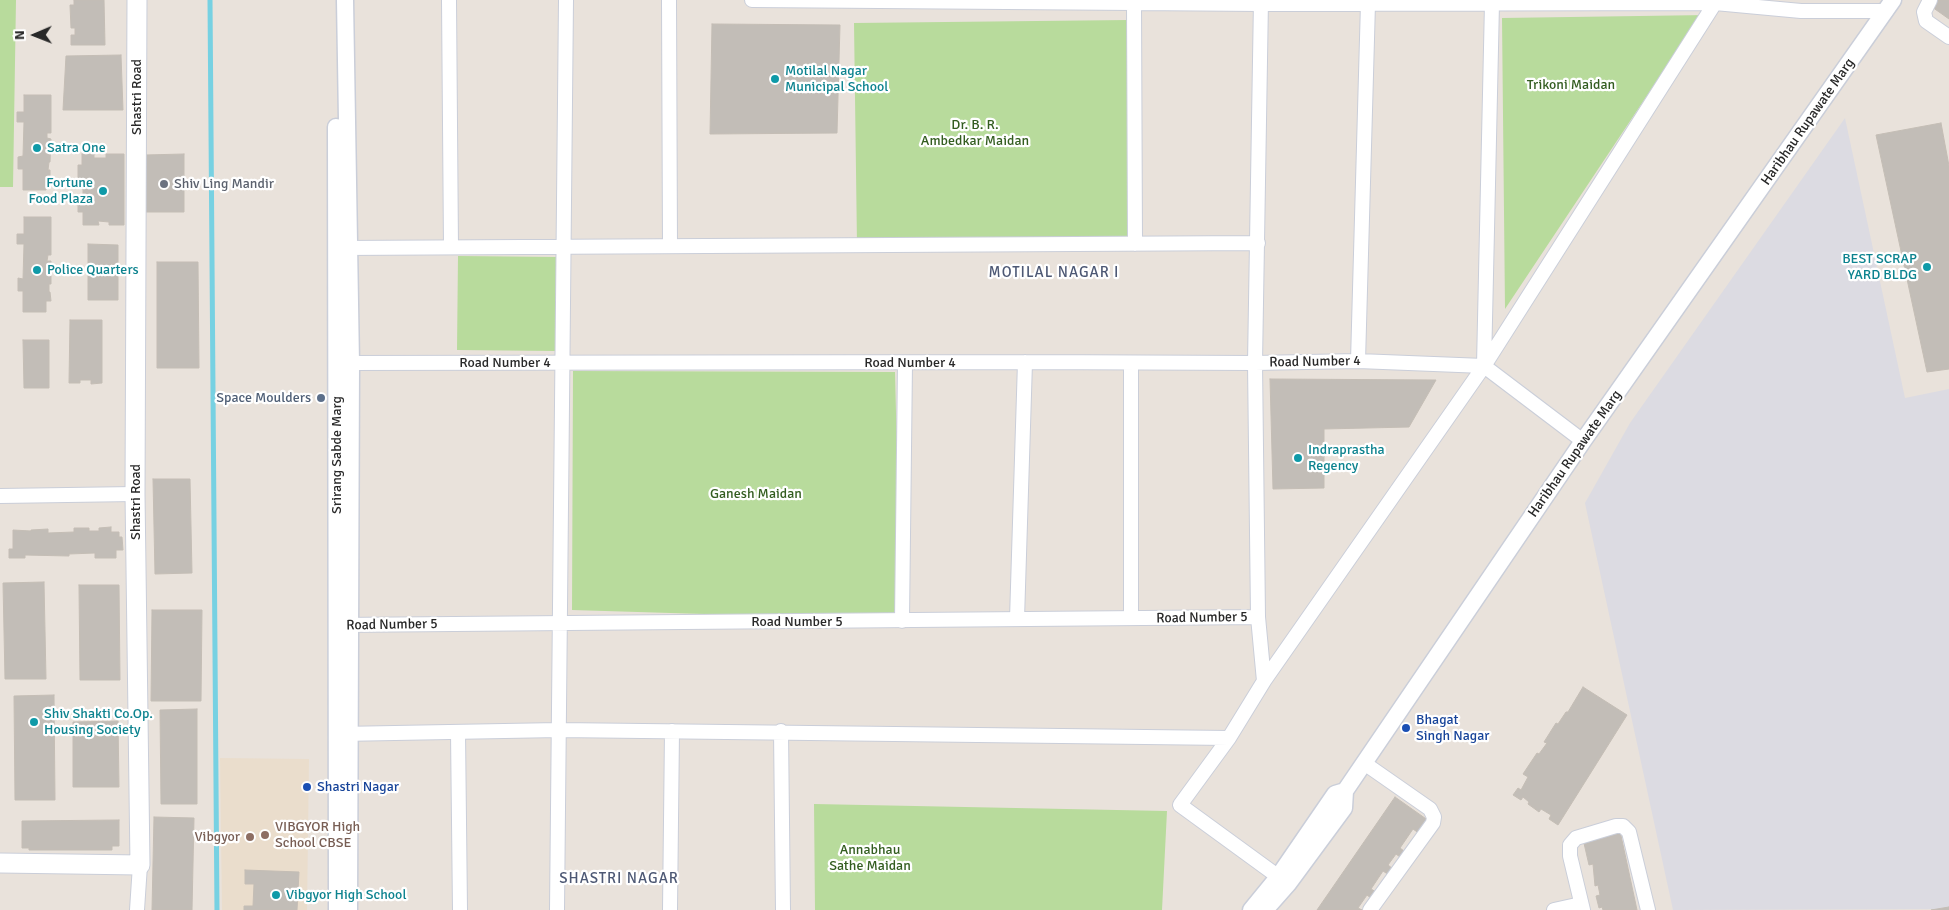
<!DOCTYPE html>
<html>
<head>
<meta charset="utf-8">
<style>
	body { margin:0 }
	#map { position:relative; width:1949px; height:910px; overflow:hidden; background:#e9e2db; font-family:Signika,sans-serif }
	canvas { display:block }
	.north { position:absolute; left:10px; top:10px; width:50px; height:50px; -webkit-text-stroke:4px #fff; paint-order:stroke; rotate:269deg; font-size:14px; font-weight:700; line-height:20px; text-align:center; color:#282828 }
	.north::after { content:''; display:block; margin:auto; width:18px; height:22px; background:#282828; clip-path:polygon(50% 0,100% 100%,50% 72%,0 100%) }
</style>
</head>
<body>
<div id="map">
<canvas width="1949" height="910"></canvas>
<div class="north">N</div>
</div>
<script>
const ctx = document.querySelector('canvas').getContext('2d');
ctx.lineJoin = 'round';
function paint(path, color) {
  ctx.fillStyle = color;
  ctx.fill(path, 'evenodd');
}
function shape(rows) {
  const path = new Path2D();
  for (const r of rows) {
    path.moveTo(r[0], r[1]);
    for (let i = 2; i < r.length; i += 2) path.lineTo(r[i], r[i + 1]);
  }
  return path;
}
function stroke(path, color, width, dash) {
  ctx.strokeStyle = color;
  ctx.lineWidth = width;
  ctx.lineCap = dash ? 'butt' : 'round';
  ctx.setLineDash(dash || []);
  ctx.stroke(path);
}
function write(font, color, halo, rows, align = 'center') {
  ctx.font = font + ' Signika,sans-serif';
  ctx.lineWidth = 4.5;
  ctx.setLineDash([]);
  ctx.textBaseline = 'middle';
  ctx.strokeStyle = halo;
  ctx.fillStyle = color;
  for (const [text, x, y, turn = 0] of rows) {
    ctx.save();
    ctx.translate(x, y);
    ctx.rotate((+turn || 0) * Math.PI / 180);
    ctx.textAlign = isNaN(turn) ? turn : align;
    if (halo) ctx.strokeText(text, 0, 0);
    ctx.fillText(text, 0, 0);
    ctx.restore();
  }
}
const industrial = shape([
	[1845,118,1905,398,1949,389,1949,909,1673,910,1585,503,1630,423]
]);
const education = shape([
	[220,758,309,759,307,910,222,910]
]);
const green = shape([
	[0,0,16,0,13,187,0,187],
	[1708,15,1688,34,1505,309,1502,18],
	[1128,20,1130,244,857,245,854,23],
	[458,256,556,257,555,351,457,350],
	[573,371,895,372,901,620,572,610],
	[814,804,1167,811,1162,910,815,910]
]);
const stream = shape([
	[210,0,217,910]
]);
const building = shape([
	[74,0,104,0,105,45,71,45,71,35,75,35,75,28,71,28,70,5,74,5,74,0],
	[1937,0,1949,0,1949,19,1932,7,1937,0],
	[712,24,840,25,837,133,710,134,712,24],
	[121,55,123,110,63,110,66,56,121,55],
	[24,95,51,95,51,133,47,133,47,138,51,139,50,162,49,162,48,170,50,170,50,179,46,179,46,190,23,190,23,169,18,169,18,157,23,156,24,122,17,122,17,112,24,112,24,95],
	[1941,123,1949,166,1949,369,1927,372,1876,135,1941,123],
	[82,154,94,154,94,158,106,158,106,154,124,154,124,225,109,225,109,222,98,221,99,225,83,225,83,212,78,212,78,202,83,202,83,179,78,179,78,165,82,165,82,154],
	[184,154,184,212,145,212,145,155,184,154],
	[24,217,51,217,51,255,48,255,47,261,51,261,51,284,49,284,49,292,50,292,51,301,46,301,46,312,23,312,23,291,18,291,18,278,23,279,24,244,17,244,17,234,24,234,24,217],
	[88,244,118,245,118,300,88,300,88,244],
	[157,262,198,262,199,368,157,368,157,262],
	[70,320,102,320,102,383,91,384,91,380,80,380,80,383,69,383,70,320],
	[23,340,49,340,49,388,24,388,23,340],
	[1270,379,1436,380,1409,427,1324,429,1324,488,1273,489,1270,379],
	[153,479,190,479,192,573,155,574,153,479],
	[111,527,111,532,119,532,119,537,122,537,123,550,116,550,116,558,95,558,95,553,69,554,69,556,25,555,25,558,9,558,9,549,13,549,13,530,31,531,31,530,48,529,48,533,74,532,74,528,89,528,89,531,99,531,99,528,111,527],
	[44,582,46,679,5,679,3,583,44,582],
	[79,585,119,585,120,680,80,680,79,585],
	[152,610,202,610,201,701,151,701,152,610],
	[1583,687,1627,715,1558,825,1549,819,1551,815,1541,809,1539,812,1528,804,1529,802,1523,797,1521,800,1513,795,1518,788,1521,790,1528,777,1523,774,1537,753,1539,754,1547,743,1544,742,1556,723,1558,724,1566,712,1568,712,1583,687],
	[54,695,55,800,15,800,14,696,54,695],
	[197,709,197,804,161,804,160,710,197,709],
	[118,721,119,787,73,787,73,722,118,721],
	[1395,797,1429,821,1420,834,1413,829,1400,848,1404,851,1400,857,1396,854,1388,865,1393,869,1389,875,1383,871,1371,889,1376,892,1372,899,1367,895,1358,908,1362,910,1317,910,1395,797],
	[154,817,194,818,192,910,152,910,154,817],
	[119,820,119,846,112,846,112,850,29,850,29,848,22,848,22,821,119,820],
	[1620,831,1637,910,1603,910,1602,907,1599,908,1596,896,1600,895,1598,885,1595,886,1593,864,1589,865,1583,839,1620,831],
	[245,870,299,872,297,910,244,910,244,906,253,906,254,884,245,884,245,870],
	[1949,907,1949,910,1931,910,1949,907]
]);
const minor = shape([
	[449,0,451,247],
	[669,0,670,246],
	[752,0,1261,4,1715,3,1801,11,1886,11],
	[1261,0,1255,363,1258,617,1264,681],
	[1930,0,1924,12,1926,21,1949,37],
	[1134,3,1135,244],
	[340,248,1258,243],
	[1358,361,1368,3],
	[340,363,1025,362,1255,363,1358,361,1484,366],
	[1484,365,1492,3],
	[1484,366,1583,441],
	[0,496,135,494],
	[1131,618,1131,363],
	[1017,619,1025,362],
	[902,621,905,363],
	[339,625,1258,617],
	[781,731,783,910],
	[458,732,460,910],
	[340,734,559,730,1229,738],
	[1364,763,1430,809,1434,817,1433,823,1370,910],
	[1287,883,1180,805,1229,738,1264,681,1484,366,1715,3,1716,0],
	[137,910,140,865],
	[557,910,566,0],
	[670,910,672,731],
	[1554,910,1581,904],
	[1583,910,1570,856,1570,845,1576,838,1616,826,1623,826,1629,832,1648,910]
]);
const tertiary = shape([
	[345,0,351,363,349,910],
	[336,127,337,910],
	[1251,910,1278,877,1335,794,1345,791],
	[1265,910,1288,884,1344,808,1345,791,1583,441,1893,0]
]);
const secondary = shape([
	[0,863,140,865,135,494,137,0]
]);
const markers = [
	[775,79,5,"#0f9aa8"],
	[37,148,5,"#0f9aa8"],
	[164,184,5,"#6b7280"],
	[103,191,5,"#0f9aa8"],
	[1927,267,5,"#0f9aa8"],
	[37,270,5,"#0f9aa8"],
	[321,398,5,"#5c6f8a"],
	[1298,458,5,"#0f9aa8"],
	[34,722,5,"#0f9aa8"],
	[1406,728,5,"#1a4fb4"],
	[307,787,5,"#1a4fb4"],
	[265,835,5,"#8d6e63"],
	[250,837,5,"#8d6e63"],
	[276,895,5,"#0f9aa8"]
];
const cultureNames = [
	["Motilal Nagar",785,71],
	["Municipal School",785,87],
	["Satra One",47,148],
	["Fortune",93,183,"right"],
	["Food Plaza",93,199,"right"],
	["BEST SCRAP",1917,259,"right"],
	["YARD BLDG",1917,275,"right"],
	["Police Quarters",47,270],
	["Indraprastha",1308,450],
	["Regency",1308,466],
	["Shiv Shakti Co.Op.",44,714],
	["Housing Society",44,730],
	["Vibgyor High School",286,895]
];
const parkNames = [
	["Trikoni Maidan",1571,85],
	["Dr. B. R.",975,125],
	["Ambedkar Maidan",975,141],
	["Ganesh Maidan",756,494],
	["Annabhau",870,850],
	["Sathe Maidan",870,866]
];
const streetNames = [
	["Shastri Road",137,97,-90],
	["Haribhau Rupawate Marg",1808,122,-55],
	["Road Number 4",1315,362,-1],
	["Road Number 4",505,363],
	["Road Number 4",910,363],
	["Haribhau Rupawate Marg",1575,454,-55],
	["Srirang Sabde Marg",337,455,-90],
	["Shastri Road",136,502,-90],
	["Road Number 5",1202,618,-1],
	["Road Number 5",797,622],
	["Road Number 5",392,625,-1]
];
const worshipNames = [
	["Shiv Ling Mandir",174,184]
];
const serviceNames = [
	["Space Moulders",311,398]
];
const transitNames = [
	["Bhagat",1416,720],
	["Singh Nagar",1416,736],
	["Shastri Nagar",317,787]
];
const educationNames = [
	["VIBGYOR High",275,827],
	["School CBSE",275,843],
	["Vibgyor",240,837,"right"]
];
const neighbourhoodNames = [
	["MOTILAL NAGAR I",1054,273],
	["SHASTRI NAGAR",619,879]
];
paint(industrial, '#dcdbe2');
paint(education, '#eaddcc');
paint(green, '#b8db9c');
stroke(stream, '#77d1e2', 5);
paint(building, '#c2bdb7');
stroke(building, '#c4bdb5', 1);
stroke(minor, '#caced9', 16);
stroke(tertiary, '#caced9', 19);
stroke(secondary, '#caced9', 21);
stroke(minor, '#fff', 14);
stroke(tertiary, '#fff', 16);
stroke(secondary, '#fff', 19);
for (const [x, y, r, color] of markers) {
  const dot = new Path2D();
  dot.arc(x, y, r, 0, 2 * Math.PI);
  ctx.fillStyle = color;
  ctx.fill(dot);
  stroke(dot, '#fff', 2);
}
write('14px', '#0d838f', '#fff', cultureNames, 'left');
write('14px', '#335d20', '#fff', parkNames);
write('14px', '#282828', '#fff', streetNames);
write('14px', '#5b616d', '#fff', worshipNames, 'left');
write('14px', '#4e5e75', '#fff', serviceNames, 'right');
write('14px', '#164399', '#fff', transitNames, 'left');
write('14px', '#785e54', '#fff', educationNames, 'left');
ctx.letterSpacing = '1px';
write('15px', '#4d5874', '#fff', neighbourhoodNames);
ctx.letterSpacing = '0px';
</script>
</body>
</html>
